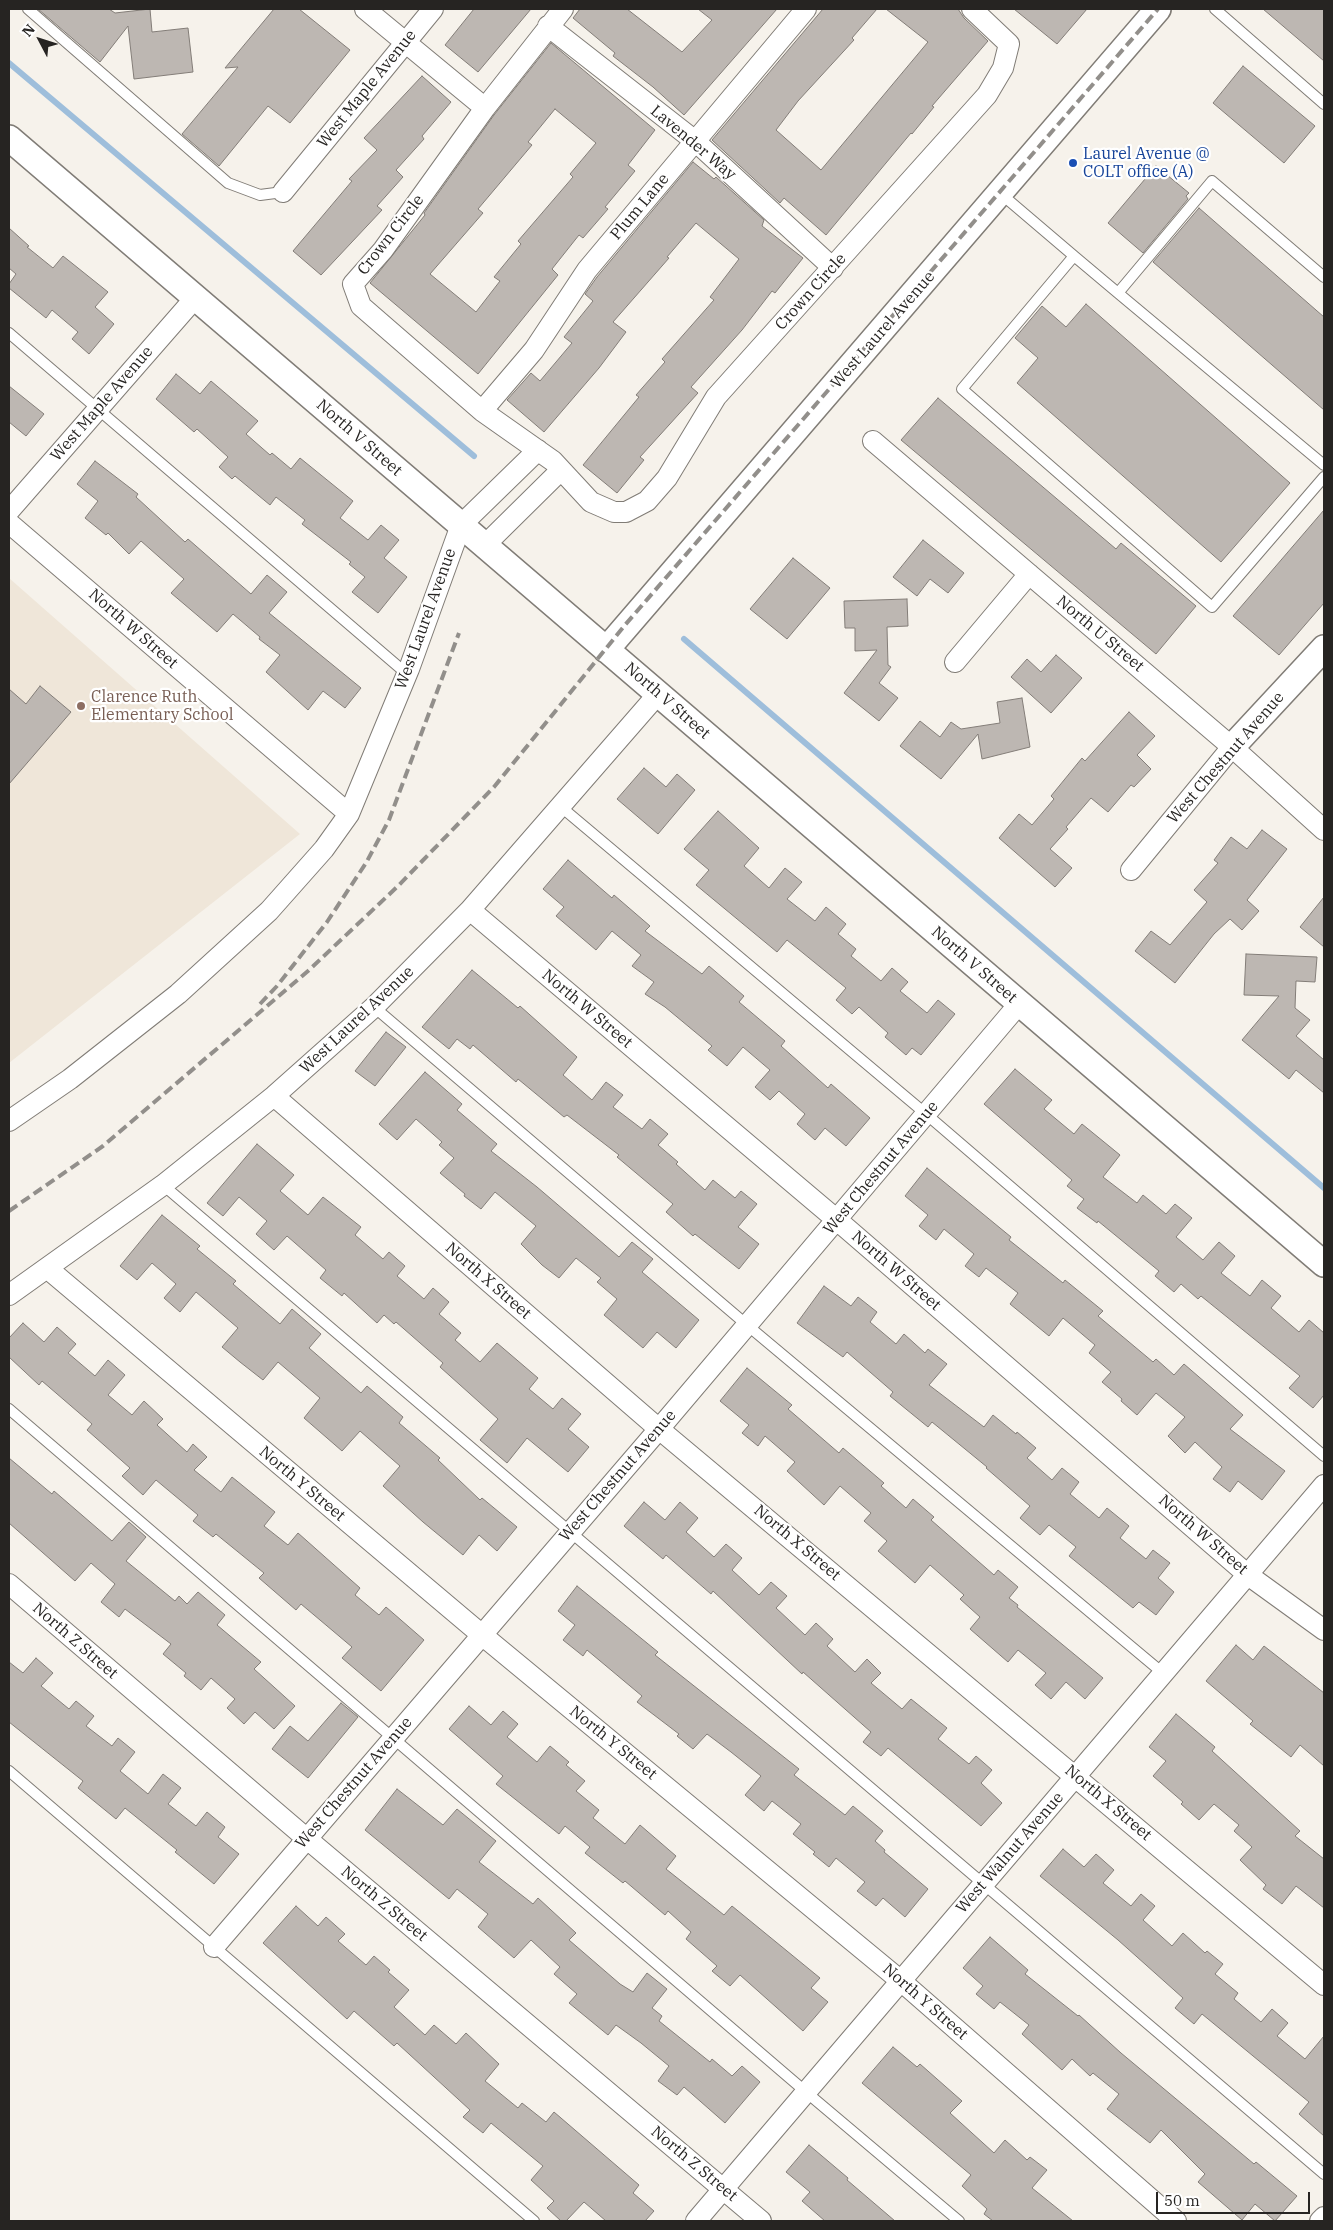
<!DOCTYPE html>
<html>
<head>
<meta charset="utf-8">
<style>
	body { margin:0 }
	#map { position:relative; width:1333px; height:2230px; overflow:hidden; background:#f6f2eb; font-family:"IBM Plex Serif",serif }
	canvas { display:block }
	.frame { position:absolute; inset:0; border:10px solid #262422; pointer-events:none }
	.north { position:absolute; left:15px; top:15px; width:50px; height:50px; -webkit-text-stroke:4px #fff; paint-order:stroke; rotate:310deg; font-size:14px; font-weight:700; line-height:20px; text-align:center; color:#262422 }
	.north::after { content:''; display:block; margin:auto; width:18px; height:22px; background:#262422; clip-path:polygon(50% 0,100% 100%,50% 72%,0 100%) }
	.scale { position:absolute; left:1156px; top:2192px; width:154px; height:22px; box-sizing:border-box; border:2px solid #262422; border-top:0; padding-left:6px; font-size:15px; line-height:18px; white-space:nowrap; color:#262422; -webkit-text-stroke:4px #fff; paint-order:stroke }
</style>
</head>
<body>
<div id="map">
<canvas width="1333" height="2230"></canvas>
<div class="frame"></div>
<div class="north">N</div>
<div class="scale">50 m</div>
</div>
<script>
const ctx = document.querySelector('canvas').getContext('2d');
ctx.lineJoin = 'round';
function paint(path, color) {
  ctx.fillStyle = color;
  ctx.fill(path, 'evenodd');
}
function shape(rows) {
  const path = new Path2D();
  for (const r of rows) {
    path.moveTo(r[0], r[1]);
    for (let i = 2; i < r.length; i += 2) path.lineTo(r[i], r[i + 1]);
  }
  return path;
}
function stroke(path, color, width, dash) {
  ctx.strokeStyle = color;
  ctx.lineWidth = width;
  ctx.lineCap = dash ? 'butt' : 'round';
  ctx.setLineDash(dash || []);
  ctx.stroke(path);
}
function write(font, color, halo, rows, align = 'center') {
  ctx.font = font + ' "IBM Plex Serif",serif';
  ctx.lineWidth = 4.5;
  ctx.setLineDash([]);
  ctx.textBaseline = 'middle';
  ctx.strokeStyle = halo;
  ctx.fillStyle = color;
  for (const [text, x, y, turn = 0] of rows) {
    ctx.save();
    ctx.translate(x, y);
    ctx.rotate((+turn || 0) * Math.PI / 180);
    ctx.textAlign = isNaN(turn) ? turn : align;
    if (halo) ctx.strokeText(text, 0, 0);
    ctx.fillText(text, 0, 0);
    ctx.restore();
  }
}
const built = shape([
	[9,578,300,834,9,1063]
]);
const stream = shape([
	[9,63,474,456],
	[684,639,1324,1188]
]);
const building = shape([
	[38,9,109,9,115,13,150,9,152,32,188,28,193,72,134,79,128,26,100,62,38,9],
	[274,9,299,9,350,50,290,123,268,106,219,166,182,134,238,67,225,68,274,9],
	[474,9,531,9,478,72,445,45,474,9],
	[580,9,627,9,682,52,712,20,698,9,777,9,684,115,653,87,613,56,615,53,573,18,580,9],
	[823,9,877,9,852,38,854,40,798,101,776,130,821,170,928,42,886,9,958,9,964,18,988,41,932,106,934,107,912,134,911,133,826,235,784,198,780,203,712,140,823,9],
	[1014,9,1087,9,1057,44,1014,9],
	[1263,9,1324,9,1324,61,1263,9],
	[551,43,655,130,628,165,635,171,605,207,608,209,583,238,579,235,552,269,558,275,478,374,370,283,425,215,424,213,494,115,551,43],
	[555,109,596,143,570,174,573,177,518,241,521,244,494,277,500,281,476,312,430,274,483,213,478,209,532,145,528,142,555,109],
	[1243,66,1315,126,1284,163,1213,103,1243,66],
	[422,76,451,102,422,136,424,139,396,170,403,177,377,206,382,210,321,275,293,251,352,181,349,179,377,150,364,138,422,76],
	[693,162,714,179,716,177,764,220,762,226,803,258,775,293,772,291,742,330,691,387,698,393,640,457,644,460,617,493,583,465,639,397,636,395,665,362,662,359,714,300,710,297,739,259,696,223,667,257,669,258,613,322,626,332,599,368,544,432,507,400,531,373,540,381,572,343,564,337,593,301,585,294,597,277,693,162],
	[1156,166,1189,193,1186,196,1188,199,1143,253,1108,223,1156,166],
	[1199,208,1324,317,1324,410,1153,262,1199,208],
	[9,228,29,246,27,247,53,268,63,256,108,292,95,307,114,324,89,354,72,339,78,332,52,310,46,318,9,288,9,284,16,274,9,268,9,228],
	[1086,304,1290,483,1221,562,1017,383,1038,358,1015,338,1042,306,1066,327,1086,304],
	[176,374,200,394,211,381,258,421,246,434,270,455,272,453,291,469,300,458,353,501,340,518,368,540,381,525,399,540,384,558,407,577,378,613,352,592,365,577,349,564,351,562,302,524,305,520,276,497,270,505,235,476,232,479,219,467,228,457,197,429,194,432,156,399,176,374],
	[9,386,44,414,26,436,9,422,9,386],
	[938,398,1116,549,1121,543,1196,606,1156,654,901,440,938,398],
	[95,461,138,494,136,497,185,542,188,539,251,594,267,575,287,592,269,613,361,688,345,708,323,691,308,710,266,672,280,655,259,639,260,637,233,614,217,632,171,593,184,579,141,541,129,554,108,533,106,535,85,518,98,501,77,484,95,461],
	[1324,510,1324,603,1279,655,1233,616,1324,510],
	[923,540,964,573,948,593,930,579,917,596,893,577,923,540],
	[793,558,830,588,787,639,750,609,793,558],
	[907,599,908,626,887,627,888,665,891,667,879,683,898,698,879,721,844,693,877,650,855,651,855,628,845,628,844,601,907,599],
	[1056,655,1082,678,1051,713,1011,677,1027,659,1041,672,1056,655],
	[40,686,71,712,9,784,9,689,26,704,40,686],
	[1022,698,1030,747,982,759,978,734,941,779,900,746,920,721,940,737,951,722,961,729,1000,723,997,702,1022,698],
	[1129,712,1155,736,1137,755,1151,769,1134,787,1131,785,1108,812,1091,798,1066,827,1068,829,1050,849,1072,868,1055,887,999,838,1019,814,1032,825,1054,799,1051,796,1082,758,1085,761,1129,712],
	[644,768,666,787,677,774,695,790,658,834,617,799,644,768],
	[718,811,759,848,744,866,769,888,785,868,802,882,787,899,815,921,826,907,846,924,838,934,856,949,851,956,881,981,892,968,908,982,900,991,927,1013,938,1000,955,1014,921,1055,912,1048,906,1055,885,1037,888,1033,859,1007,852,1014,836,1000,846,988,787,940,777,952,696,885,709,870,684,849,718,811],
	[1262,830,1287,849,1247,900,1259,911,1242,930,1230,919,1214,934,1175,983,1135,951,1151,931,1170,945,1207,902,1194,890,1218,863,1214,860,1231,837,1247,849,1262,830],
	[568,860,612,898,614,895,650,926,645,931,702,974,709,966,744,996,739,1002,785,1041,781,1046,828,1088,831,1084,870,1118,846,1146,825,1128,815,1140,797,1124,805,1114,779,1091,770,1100,755,1087,770,1070,743,1047,727,1066,708,1050,712,1046,665,1007,645,994,654,982,632,966,641,955,612,931,596,950,556,916,564,907,543,889,568,860],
	[1324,897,1324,947,1300,927,1324,897],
	[1246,954,1317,957,1315,982,1296,981,1295,1008,1310,1020,1296,1036,1324,1060,1324,1093,1296,1070,1289,1079,1242,1040,1279,996,1244,995,1246,954],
	[472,970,518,1008,520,1006,577,1057,563,1075,592,1100,606,1082,623,1095,613,1107,642,1129,650,1119,668,1134,658,1145,678,1162,676,1164,705,1190,713,1180,735,1198,741,1191,757,1204,738,1227,759,1244,739,1269,695,1234,693,1236,666,1212,673,1204,617,1157,619,1155,567,1115,564,1117,518,1079,516,1082,473,1045,470,1049,457,1039,449,1049,422,1027,472,970],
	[386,1032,406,1047,375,1086,355,1071,386,1032],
	[1015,1069,1052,1100,1044,1109,1074,1134,1082,1124,1120,1155,1103,1177,1137,1203,1143,1195,1166,1214,1175,1204,1192,1218,1176,1237,1203,1260,1219,1242,1235,1256,1221,1273,1250,1296,1262,1280,1281,1296,1271,1308,1299,1332,1309,1320,1324,1333,1324,1395,1313,1408,1289,1388,1300,1376,1201,1296,1198,1299,1181,1284,1174,1292,1155,1276,1159,1271,1098,1221,1097,1223,1077,1208,1084,1199,1067,1186,1072,1180,984,1104,1015,1069],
	[425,1072,462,1104,457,1110,497,1144,491,1151,537,1187,619,1257,632,1242,653,1259,642,1272,699,1320,676,1348,657,1332,643,1348,604,1315,617,1299,597,1282,601,1278,576,1258,559,1278,542,1265,521,1244,536,1226,495,1192,481,1209,464,1196,465,1194,440,1173,454,1158,439,1145,442,1142,416,1119,397,1140,379,1124,425,1072],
	[257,1144,294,1175,280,1191,308,1215,323,1197,361,1227,355,1235,383,1259,389,1252,405,1266,397,1276,424,1299,433,1288,449,1302,439,1314,461,1333,455,1340,480,1362,497,1343,538,1378,529,1389,553,1409,562,1398,581,1414,568,1429,589,1447,568,1472,527,1438,507,1463,480,1440,498,1419,440,1367,443,1363,396,1322,394,1324,384,1315,377,1323,344,1293,342,1296,320,1278,326,1270,287,1236,274,1250,256,1234,267,1221,239,1197,223,1216,207,1203,257,1144],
	[927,1168,1011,1237,1009,1240,1063,1283,1065,1280,1103,1311,1098,1316,1153,1362,1156,1359,1174,1375,1184,1364,1243,1415,1230,1429,1285,1471,1262,1500,1238,1481,1230,1492,1213,1479,1222,1467,1195,1442,1185,1453,1168,1436,1185,1417,1156,1393,1137,1415,1121,1401,1122,1399,1102,1382,1111,1372,1089,1353,1095,1345,1063,1318,1049,1336,1010,1304,1018,1293,986,1268,979,1277,965,1266,974,1254,944,1229,936,1240,919,1226,928,1215,905,1196,927,1168],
	[162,1215,200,1246,197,1249,236,1281,233,1284,280,1324,292,1309,321,1334,309,1348,361,1393,367,1386,403,1417,399,1423,440,1458,438,1460,480,1500,482,1498,517,1527,497,1551,479,1535,463,1555,423,1522,383,1486,400,1466,360,1431,342,1451,304,1418,320,1398,278,1362,263,1380,240,1362,222,1347,238,1328,196,1292,180,1312,164,1298,176,1284,152,1263,137,1280,120,1266,162,1215],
	[824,1286,851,1306,858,1297,877,1312,870,1322,896,1344,904,1334,925,1353,928,1349,947,1364,929,1385,984,1427,993,1415,1016,1434,1017,1432,1036,1448,1027,1458,1052,1480,1062,1468,1079,1482,1070,1494,1099,1518,1107,1508,1129,1526,1120,1538,1146,1559,1153,1550,1170,1563,1158,1578,1174,1592,1156,1615,1139,1602,1133,1608,1069,1556,1076,1547,1049,1525,1040,1535,1020,1518,1030,1506,986,1468,987,1467,932,1422,928,1427,890,1396,893,1392,847,1352,843,1357,797,1323,824,1286],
	[23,1323,44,1342,57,1327,76,1344,68,1353,95,1376,108,1360,125,1375,108,1395,132,1415,144,1401,163,1419,157,1425,187,1452,193,1444,207,1457,194,1470,221,1492,232,1477,275,1512,264,1526,288,1545,298,1533,360,1588,355,1595,379,1615,386,1607,424,1640,381,1691,342,1658,352,1647,301,1604,296,1610,259,1578,264,1573,216,1534,213,1537,193,1521,198,1515,156,1480,143,1495,122,1476,130,1468,87,1430,92,1424,42,1381,39,1385,9,1357,9,1338,23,1323],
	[747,1368,792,1405,788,1409,839,1453,843,1448,884,1483,881,1486,906,1508,913,1499,934,1517,931,1520,994,1575,998,1570,1018,1587,1009,1598,1018,1605,1017,1607,1103,1678,1085,1699,1066,1682,1051,1699,1035,1685,1046,1673,1018,1650,1008,1662,970,1629,980,1617,960,1599,964,1595,930,1565,915,1583,878,1551,887,1541,864,1521,871,1513,840,1486,824,1505,787,1471,795,1462,765,1436,758,1446,742,1433,749,1425,720,1401,747,1368],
	[9,1458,52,1494,54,1491,112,1541,129,1522,146,1537,126,1561,175,1601,179,1596,187,1604,198,1592,225,1615,217,1625,261,1662,254,1669,295,1706,274,1729,255,1712,244,1724,227,1708,235,1699,211,1678,201,1690,184,1676,186,1673,163,1654,171,1644,125,1609,119,1617,101,1602,115,1584,91,1563,75,1581,9,1523,9,1458],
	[644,1502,665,1520,680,1502,698,1518,686,1532,714,1557,726,1544,742,1558,732,1570,759,1595,771,1582,787,1596,776,1608,805,1635,816,1623,833,1639,827,1646,855,1672,867,1659,881,1673,871,1683,902,1709,911,1699,947,1728,938,1739,969,1764,976,1756,992,1770,981,1783,1002,1803,981,1826,888,1748,881,1756,863,1742,871,1732,803,1672,802,1674,713,1591,711,1594,666,1555,663,1559,624,1526,644,1502],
	[577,1586,658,1652,655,1655,799,1769,794,1775,845,1815,853,1806,883,1831,875,1841,885,1850,884,1852,928,1889,905,1917,883,1898,876,1906,857,1891,865,1882,836,1858,829,1867,813,1854,815,1852,793,1834,801,1824,772,1801,764,1811,745,1795,761,1776,731,1752,707,1734,693,1749,677,1736,679,1734,637,1702,642,1696,587,1650,583,1656,563,1640,575,1625,558,1611,577,1586],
	[1236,1645,1253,1660,1264,1646,1324,1693,1324,1766,1300,1745,1291,1757,1250,1724,1253,1721,1206,1681,1236,1645],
	[36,1658,53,1673,41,1686,69,1709,76,1701,94,1716,86,1726,112,1746,118,1738,135,1752,120,1771,148,1794,163,1774,181,1788,168,1804,196,1826,207,1812,225,1827,218,1837,239,1854,214,1884,175,1852,177,1850,125,1808,116,1819,78,1788,83,1781,9,1722,9,1662,23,1673,36,1658],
	[341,1703,358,1717,308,1778,272,1749,290,1726,308,1741,341,1703],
	[469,1706,491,1725,503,1711,518,1724,507,1737,537,1762,550,1746,569,1762,566,1765,585,1781,576,1791,599,1810,593,1818,625,1844,640,1825,676,1856,666,1869,724,1915,732,1906,820,1978,811,1988,828,2002,803,2031,740,1975,730,1986,712,1971,717,1966,686,1939,691,1932,668,1911,665,1915,625,1881,623,1883,585,1853,590,1847,565,1826,559,1834,496,1784,503,1776,449,1729,469,1706],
	[1176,1714,1215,1747,1212,1751,1300,1831,1295,1836,1324,1859,1324,1908,1296,1886,1282,1904,1263,1889,1266,1885,1240,1860,1252,1847,1234,1831,1239,1825,1214,1804,1199,1820,1181,1804,1183,1802,1153,1776,1166,1761,1149,1747,1176,1714],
	[397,1789,443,1825,457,1809,496,1841,479,1862,533,1904,538,1898,576,1933,569,1940,620,1984,633,1992,647,1973,667,1989,652,2008,662,2016,659,2021,710,2062,712,2059,732,2076,742,2066,760,2082,725,2123,684,2087,677,2095,658,2081,669,2066,641,2043,616,2025,608,2035,569,2003,577,1994,554,1974,560,1967,531,1940,514,1958,478,1927,488,1914,457,1889,449,1899,365,1830,397,1789],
	[1063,1849,1084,1867,1096,1854,1114,1870,1103,1883,1131,1906,1141,1894,1155,1906,1143,1920,1172,1946,1183,1933,1205,1953,1207,1951,1223,1964,1215,1974,1238,1993,1234,1999,1261,2022,1272,2009,1288,2023,1277,2036,1305,2059,1324,2036,1324,2136,1299,2114,1309,2102,1202,2014,1194,2024,1175,2008,1183,1998,1118,1940,1040,1876,1063,1849],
	[296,1906,318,1926,326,1917,345,1934,338,1941,366,1965,374,1956,390,1970,388,1972,409,1990,394,2007,425,2035,434,2025,456,2044,466,2033,499,2064,485,2081,518,2108,522,2103,546,2122,554,2112,639,2185,633,2193,654,2211,645,2221,606,2221,584,2202,566,2221,561,2221,547,2208,554,2201,531,2180,543,2166,491,2123,483,2133,463,2117,470,2110,397,2043,394,2046,354,2011,347,2019,263,1943,296,1906],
	[990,1937,1028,1970,1025,1974,1078,2016,1079,2015,1121,2053,1254,2164,1256,2162,1297,2196,1275,2221,1255,2204,1242,2220,1198,2182,1205,2174,1161,2130,1150,2143,1107,2109,1119,2094,1093,2073,1090,2076,1072,2059,1062,2070,1022,2034,1029,2025,1000,2002,994,2009,976,1994,983,1986,963,1968,990,1937],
	[893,2047,917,2067,920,2064,962,2101,950,2113,994,2153,1005,2140,1027,2160,1030,2157,1047,2170,1032,2188,1073,2221,993,2221,984,2214,987,2209,962,2186,971,2175,862,2083,893,2047],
	[809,2145,848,2178,847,2180,895,2221,825,2221,802,2201,810,2192,786,2172,809,2145]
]);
const service = shape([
	[28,9,228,183,260,195,283,192],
	[1215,9,1324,104],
	[1000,193,1074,256],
	[1324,277,1212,181,1118,293,1074,256,962,389,1212,607,1324,477],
	[1118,293,1324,465],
	[9,333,407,674],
	[560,806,926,1114,1324,1456],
	[374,1007,747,1325,1164,1674],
	[163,1185,1324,2174],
	[9,1409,806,2092,959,2221],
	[9,1771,534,2221]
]);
const minor = shape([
	[365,9,485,108],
	[563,9,485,108,383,250,353,284,361,306,482,411,553,461,591,502,614,512,626,512,647,501,667,478,716,397,987,95,1003,68,1009,44,972,9],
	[548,26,695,141,833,268],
	[283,192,433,9],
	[482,411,534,350,587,270,806,9],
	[873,441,1232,747,1324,830],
	[9,511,195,298],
	[9,523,349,814],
	[484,546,561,470],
	[955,662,1029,574],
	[1131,870,1232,747],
	[470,910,837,1220,1248,1575,1324,1630],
	[274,1096,659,1429,1324,1985],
	[9,1121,70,1079,178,994,269,911,324,849,349,814,409,669,461,525,538,450],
	[47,1268,482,1635,901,1981,1176,2221],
	[9,1295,163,1185,274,1096,374,1007,470,910,658,694],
	[9,1584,306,1838,761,2221],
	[214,1947,659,1429,1019,1004],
	[696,2221,1324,1485],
	[1320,2221,1324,2217]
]);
const tertiary = shape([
	[9,138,1324,1264],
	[606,650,1158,9],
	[1232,747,1324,648]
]);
const rail = shape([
	[260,1004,277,986,327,922,366,863,389,820,459,633],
	[9,1211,103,1146,308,971,397,887,494,787,625,625,1158,9]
]);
const markers = [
	[1073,163,5,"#1a4fb4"],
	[81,706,5,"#8d6e63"]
];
const streetNames = [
	["West Maple Avenue",367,89,-51],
	["Lavender Way",693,143,40],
	["Plum Lane",640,207,-50],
	["Crown Circle",391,235,-52],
	["Crown Circle",811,292,-48],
	["West Laurel Avenue",883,330,-49],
	["West Maple Avenue",102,404,-49],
	["North V Street",359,438,41],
	["West Laurel Avenue",426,619,-70],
	["North W Street",133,629,41],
	["North U Street",1100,634,40],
	["North V Street",667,701,41],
	["West Chestnut Avenue",1226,758,-49],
	["North V Street",974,965,41],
	["North W Street",587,1009,40],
	["West Laurel Avenue",357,1020,-43],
	["West Chestnut Avenue",881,1168,-50],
	["North W Street",896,1271,41],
	["North X Street",488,1281,41],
	["West Chestnut Avenue",618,1476,-49],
	["North Y Street",302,1484,40],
	["North W Street",1203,1535,41],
	["North X Street",797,1543,40],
	["North Z Street",75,1641,41],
	["North Y Street",613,1743,39],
	["West Chestnut Avenue",354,1783,-49],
	["North X Street",1108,1803,40],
	["West Walnut Avenue",1010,1853,-49],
	["North Z Street",384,1904,40],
	["North Y Street",925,2002,41],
	["North Z Street",694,2164,40]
];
const transitNames = [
	["Laurel Avenue @",1083,154],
	["COLT office (A)",1083,172]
];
const educationNames = [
	["Clarence Ruth",91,697],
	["Elementary School",91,715]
];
paint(built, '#efe6d9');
stroke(stream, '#9ebedb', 6);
paint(building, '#bdb7b2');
stroke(building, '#837d78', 1);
stroke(service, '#807c76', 12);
stroke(minor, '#807c76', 22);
stroke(tertiary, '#807c76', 28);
stroke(service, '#fff', 10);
stroke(minor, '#fff', 20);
stroke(tertiary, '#fff', 25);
stroke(rail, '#928f8b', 4, [10, 5]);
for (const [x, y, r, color] of markers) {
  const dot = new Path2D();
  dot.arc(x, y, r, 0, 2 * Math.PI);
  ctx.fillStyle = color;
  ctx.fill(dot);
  stroke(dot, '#fff', 2);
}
write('16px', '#262422', '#fff', streetNames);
write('16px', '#164399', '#fff', transitNames, 'left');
write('16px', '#785e54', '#fff', educationNames, 'left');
</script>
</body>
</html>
